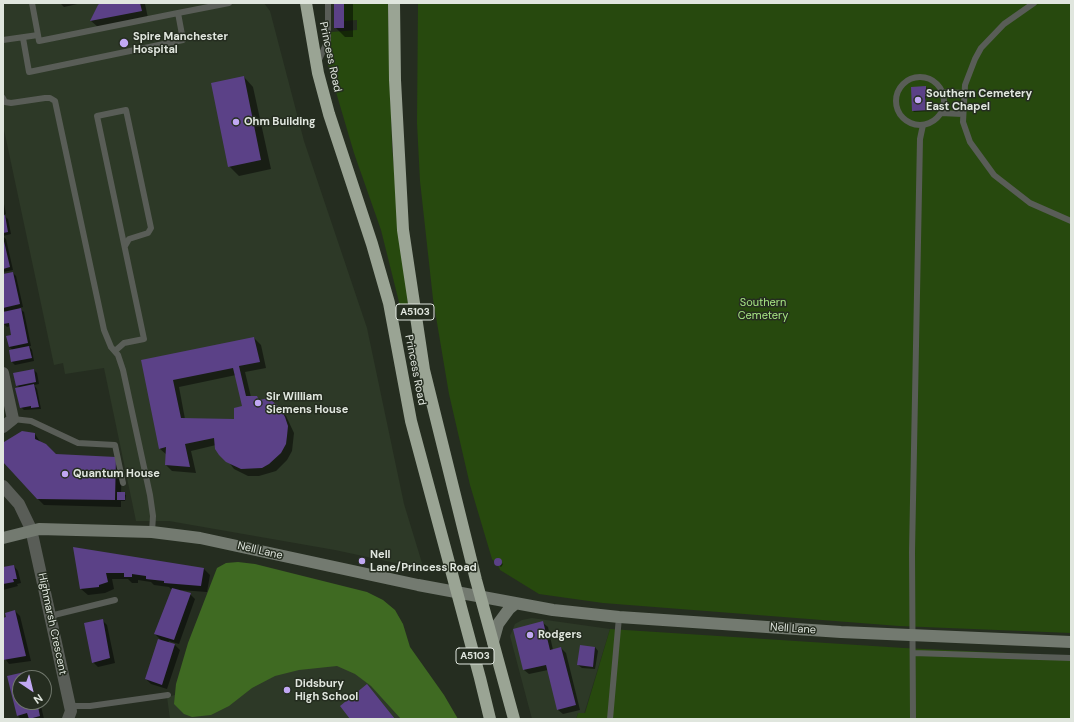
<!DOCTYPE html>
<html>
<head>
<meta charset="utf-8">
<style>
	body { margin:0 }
	#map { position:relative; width:1074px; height:722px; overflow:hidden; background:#252d20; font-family:"DM Sans",sans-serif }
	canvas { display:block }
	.frame { position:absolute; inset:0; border:4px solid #e0e6de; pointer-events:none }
	.north { position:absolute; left:12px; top:670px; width:40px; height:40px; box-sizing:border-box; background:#252d20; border:1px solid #70776c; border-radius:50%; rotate:145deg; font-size:11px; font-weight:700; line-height:16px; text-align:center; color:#e0e6de }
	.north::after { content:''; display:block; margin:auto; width:14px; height:18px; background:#c1a8f3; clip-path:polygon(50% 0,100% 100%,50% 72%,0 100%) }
</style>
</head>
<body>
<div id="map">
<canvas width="1074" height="722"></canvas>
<div class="frame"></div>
<div class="north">N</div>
</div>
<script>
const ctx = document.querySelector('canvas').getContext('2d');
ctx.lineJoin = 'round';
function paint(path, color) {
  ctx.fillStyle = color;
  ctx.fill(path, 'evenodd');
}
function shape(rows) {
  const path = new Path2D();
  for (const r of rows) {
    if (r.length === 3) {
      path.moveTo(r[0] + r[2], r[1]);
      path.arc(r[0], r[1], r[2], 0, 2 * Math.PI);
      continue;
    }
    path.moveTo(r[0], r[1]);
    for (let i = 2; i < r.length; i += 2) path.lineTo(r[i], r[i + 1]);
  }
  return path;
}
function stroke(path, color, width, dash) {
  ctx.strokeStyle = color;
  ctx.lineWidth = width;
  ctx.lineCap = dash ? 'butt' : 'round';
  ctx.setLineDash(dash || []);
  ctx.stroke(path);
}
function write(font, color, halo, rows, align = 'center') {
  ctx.font = font + ' "DM Sans",sans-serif';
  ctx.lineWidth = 3;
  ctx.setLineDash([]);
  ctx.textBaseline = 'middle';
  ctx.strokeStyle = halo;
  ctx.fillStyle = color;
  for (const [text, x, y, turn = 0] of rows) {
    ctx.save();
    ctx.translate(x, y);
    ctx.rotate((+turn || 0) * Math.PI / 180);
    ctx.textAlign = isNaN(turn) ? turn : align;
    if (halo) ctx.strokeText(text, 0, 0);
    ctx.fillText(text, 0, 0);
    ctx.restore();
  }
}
const built = shape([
	[3,3,264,3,270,11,304,141,367,328,404,504,422,563,420,566,414,567,335,550,169,521,136,521,104,368,65,374,63,363,54,365,3,125],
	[532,618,610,629,584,714,578,713,576,719,532,719,510,636,515,624,522,620],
	[342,663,416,719,170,719,167,697,259,674]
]);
const green = shape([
	[344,3,388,3,392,148,408,303,400,306,381,230,354,153,328,65,331,32,357,30,357,20,344,21],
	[418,3,1071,3,1071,633,899,626,603,603,539,594,500,570,499,567,492,559,470,485,449,394,433,299,420,181,417,123],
	[610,629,904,648,1071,656,1071,719,576,719,578,713,585,713]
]);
const forest = shape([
	[238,562,255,564,367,592,383,600,395,610,403,624,410,647,444,695,458,719,401,719,371,686,355,674,337,666,299,670,275,676,252,688,229,706,211,715,192,717,184,714,174,704,176,684,188,643,217,568,226,563]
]);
const shadow = shape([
	[60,3,82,3,64,7],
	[101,3,149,3,145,4,148,18,98,27,91,21],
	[335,3,353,3,353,37,345,37,335,27],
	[244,77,253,87,271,169,239,176,229,166],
	[926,87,930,91,931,97,926,97,926,105,932,106,932,111,914,112,913,111],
	[3,199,6,214,3,215,8,219,11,234,3,236,6,239,13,270,3,272],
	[13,273,16,276,23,307,19,308,24,312,31,346,29,346,32,350,34,361,15,365,12,362,13,350,9,347,12,336,10,326,7,327,4,324,3,318,3,313,6,312,3,310,3,275],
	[254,338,261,345,266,368,245,372,251,397,257,397,260,401,269,399,286,416,294,433,292,451,287,460,276,471,259,476,248,476,234,469,216,445,191,451,196,473,172,471,166,465,167,455,160,449,142,361],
	[236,375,243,407,235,420,185,419,179,387],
	[34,370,37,373,39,384,34,385,37,389,41,409,24,410,21,407,20,388,17,385],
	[35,434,41,443,56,455,116,458,122,464,121,493,126,495,125,501,121,501,121,507,44,505,37,498],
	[75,548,204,569,210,575,207,592,180,590,190,594,195,599,179,644,169,641,168,643,175,645,180,650,167,689,151,684,146,679,162,641,155,634,172,590,169,587,154,585,151,582,138,580,138,583,132,583,128,579,112,579,114,589,105,593,88,595,81,589],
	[498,560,503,564,501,567,496,563],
	[14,566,18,571,21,583,17,584,18,586,3,590,3,568],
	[15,611,20,616,31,661,9,664,3,656,3,619,7,618,6,614],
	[102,620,107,625,115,663,98,667,93,662],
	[543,623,548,627,553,650,561,648,566,653,580,710,563,714,558,710,548,670,529,674,524,670],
	[595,647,598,651,595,669,582,668,578,665],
	[29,672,34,678,20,678,20,702,40,702,44,719,21,719,18,716,8,677]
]);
const building = shape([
	[100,3,140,3,142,11,90,21,98,5],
	[334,3,344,3,344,28,334,28],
	[244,76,261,160,228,167,211,83],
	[926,86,926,89,930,89,930,96,925,96,926,104,931,103,931,110,912,111,911,87],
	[5,215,8,232,3,233,3,216],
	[3,237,10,267,3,269],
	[13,272,20,304,3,308,3,274],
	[21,308,28,343,9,347,6,336,11,335,9,323,3,324,3,312],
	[254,337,260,362,239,366,246,396,257,396,259,400,269,398,280,408,285,417,288,426,287,436,286,444,281,453,269,464,262,468,241,469,226,462,219,455,215,449,214,438,185,444,190,467,165,465,166,447,159,449,141,360],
	[233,368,242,406,234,408,234,419,181,418,173,380],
	[29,346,32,358,11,362,9,350],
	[34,369,36,382,16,386,13,373],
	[34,384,39,407,31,408,31,406,20,408,15,388],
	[22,431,35,433,35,439,46,444,56,454,116,457,115,500,37,499,3,462,4,442],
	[117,492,125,492,125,500,117,500],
	[73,547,204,568,201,586,164,583,164,581,146,579,146,576,132,574,132,577,124,577,124,573,106,573,108,582,99,585,99,587,80,589],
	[498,562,4],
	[14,565,17,579,13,579,14,582,3,584,3,567],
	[172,588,191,593,174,640,154,634],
	[15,610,26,656,3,660,3,618,6,617,5,613],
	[103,619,110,658,92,663,84,623],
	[543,621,550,650,561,647,576,705,557,710,546,665,523,670,513,629],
	[158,639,175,644,162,685,145,679],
	[580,645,595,647,593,667,577,665],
	[29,671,31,678,20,678,20,702,37,702,40,716,29,719,27,713,17,716,7,676],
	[367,684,395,719,350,719,340,706]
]);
const lane = shape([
	[1034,3,1004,24,981,48,975,59,965,85,963,122,970,142,994,175,1030,203,1071,221],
	[38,35,39,41,178,13],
	[23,38,29,72,183,40,178,13,229,3],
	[3,40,38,35,32,3],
	[318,62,328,40,328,3],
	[920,101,24],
	[943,92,964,93],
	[3,98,5,102,11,103,45,98,50,98,55,101,104,330,111,347,118,355,123,370,150,495,153,516,152,532],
	[941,113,962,114],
	[115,351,124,343,144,339,97,116,126,110,151,228,148,233,129,239,125,246],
	[13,419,31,421,78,443,115,445,123,483],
	[50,616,115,600],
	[913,653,1071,658],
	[70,706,90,706,168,695],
	[610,719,619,617],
	[913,719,912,552,920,139,923,125]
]);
const street = shape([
	[3,373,13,419,3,427],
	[3,486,19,504,31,529,71,711,68,719]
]);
const secondary = shape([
	[3,538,39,529,152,532,200,538,418,585,553,610,619,617,841,632,1071,642],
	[493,642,498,624,509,609,515,604]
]);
const highway = shape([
	[306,3,318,73,329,114,372,244,389,303,411,421,480,678,490,719],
	[394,3,395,80,403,230,424,370,476,580,514,719]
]);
const markers = [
	[124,43,5,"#c1a8f3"],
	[918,100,4,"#c1a8f3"],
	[236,122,4,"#c1a8f3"],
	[258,403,4,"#c1a8f3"],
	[65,474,4,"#c1a8f3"],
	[362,561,4,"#c1a8f3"],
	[530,635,4,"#c1a8f3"],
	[287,690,4,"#c1a8f3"]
];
const shields = [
	[415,312,38],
	[475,656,38]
];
const shieldNames = [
	["A5103",415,312],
	["A5103",475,656]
];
const poiNames = [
	["Spire Manchester",133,37],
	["Hospital",133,50],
	["Southern Cemetery",926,94],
	["East Chapel",926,107],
	["Ohm Building",244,122],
	["Sir William",266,397],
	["Siemens House",266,410],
	["Quantum House",73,474],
	["Nell",370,555],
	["Lane/Princess Road",370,568],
	["Rodgers",538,635],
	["Didsbury",295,684],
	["High School",295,697]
];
const streetNames = [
	["Princess Road",330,57,78],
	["Princess Road",415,370,79],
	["Nell Lane",260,551,13],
	["Highmarsh Crescent",52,624,78],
	["Nell Lane",793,629,4]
];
const parkNames = [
	["Southern",763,303],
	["Cemetery",763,316]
];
paint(built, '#2d3927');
paint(green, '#27490e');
paint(forest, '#3f6a22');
paint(shadow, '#0007');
paint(building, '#5b4187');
stroke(lane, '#595d57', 6);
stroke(street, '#595d57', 12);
stroke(secondary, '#737a70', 12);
stroke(highway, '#9aa494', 12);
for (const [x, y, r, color] of markers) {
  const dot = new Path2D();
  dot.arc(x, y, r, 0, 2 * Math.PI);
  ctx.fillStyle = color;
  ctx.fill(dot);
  stroke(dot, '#252d20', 1.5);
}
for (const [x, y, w] of shields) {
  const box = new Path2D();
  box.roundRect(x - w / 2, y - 8, w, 16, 3);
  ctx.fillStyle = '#252d20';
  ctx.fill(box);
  stroke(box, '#e0e6de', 1);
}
write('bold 10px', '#e0e6de', null, shieldNames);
write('bold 11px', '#e0e6de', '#252d20', poiNames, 'left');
write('11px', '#e0e6de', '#252d20', streetNames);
write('11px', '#a7e684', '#252d20', parkNames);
</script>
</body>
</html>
